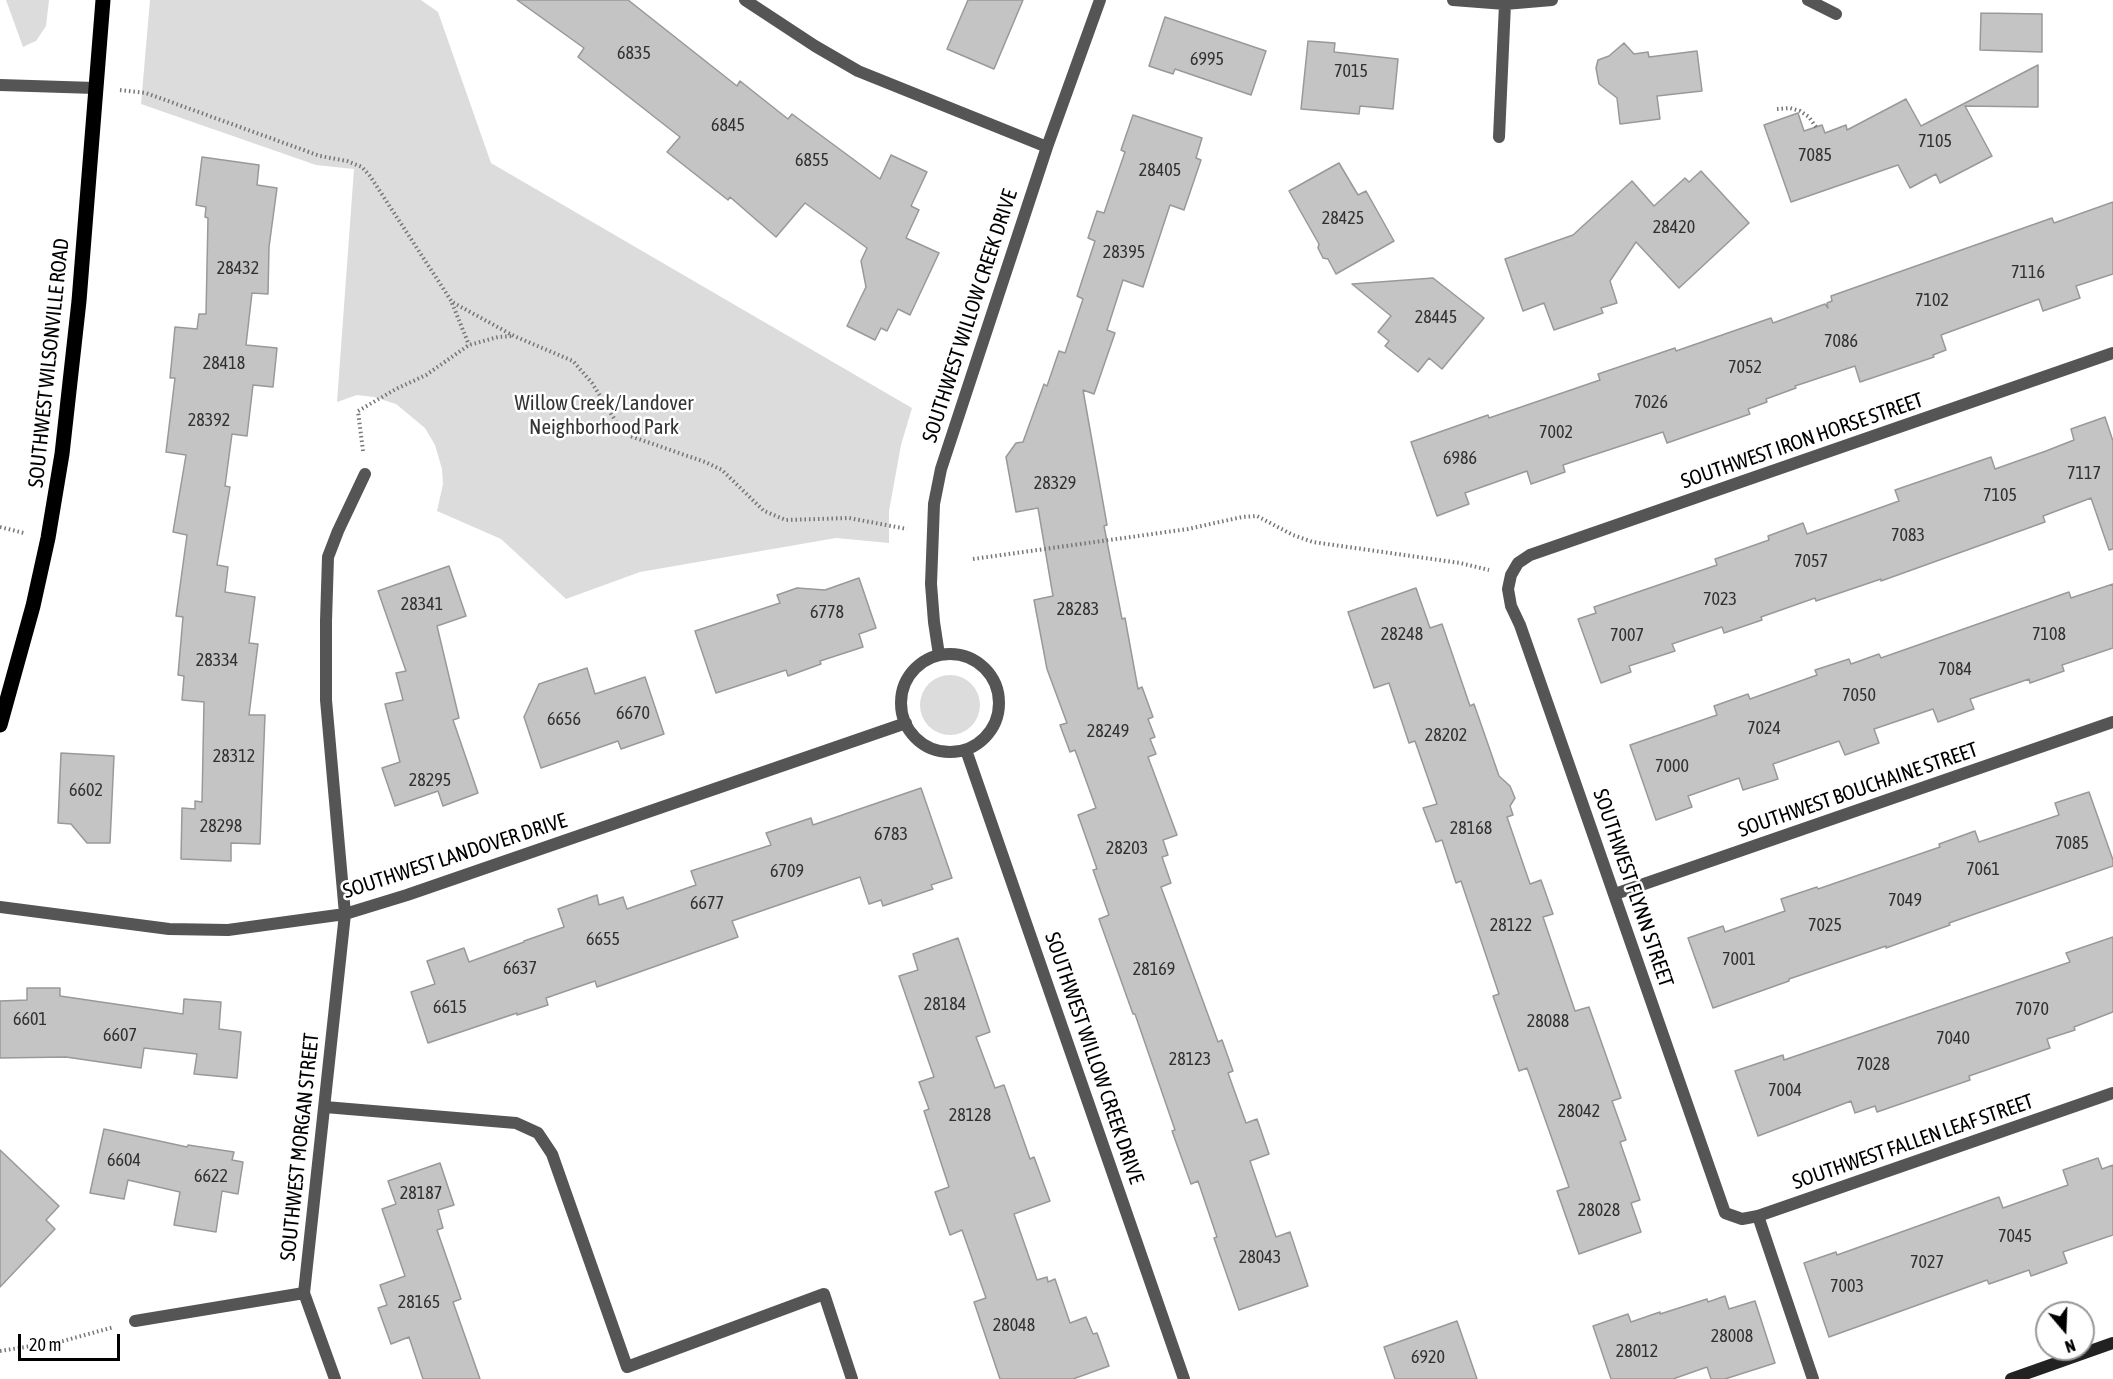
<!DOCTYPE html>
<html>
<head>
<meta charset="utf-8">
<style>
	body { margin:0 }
	#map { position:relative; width:2113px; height:1379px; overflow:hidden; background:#fff; font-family:"Asap Condensed",sans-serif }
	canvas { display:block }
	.north { position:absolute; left:2035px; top:1301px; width:60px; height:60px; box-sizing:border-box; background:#fff; border:2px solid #999; border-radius:50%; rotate:161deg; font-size:16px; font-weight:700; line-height:24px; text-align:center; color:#000 }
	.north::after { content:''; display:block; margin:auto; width:21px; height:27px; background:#000; clip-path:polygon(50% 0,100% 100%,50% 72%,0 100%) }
	.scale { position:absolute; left:18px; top:1334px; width:102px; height:27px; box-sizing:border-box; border:3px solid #000; border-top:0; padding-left:8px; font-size:18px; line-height:21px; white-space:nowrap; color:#000; -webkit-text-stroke:4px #fff; paint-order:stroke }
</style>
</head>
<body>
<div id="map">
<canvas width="2113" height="1379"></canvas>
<div class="north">N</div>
<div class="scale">20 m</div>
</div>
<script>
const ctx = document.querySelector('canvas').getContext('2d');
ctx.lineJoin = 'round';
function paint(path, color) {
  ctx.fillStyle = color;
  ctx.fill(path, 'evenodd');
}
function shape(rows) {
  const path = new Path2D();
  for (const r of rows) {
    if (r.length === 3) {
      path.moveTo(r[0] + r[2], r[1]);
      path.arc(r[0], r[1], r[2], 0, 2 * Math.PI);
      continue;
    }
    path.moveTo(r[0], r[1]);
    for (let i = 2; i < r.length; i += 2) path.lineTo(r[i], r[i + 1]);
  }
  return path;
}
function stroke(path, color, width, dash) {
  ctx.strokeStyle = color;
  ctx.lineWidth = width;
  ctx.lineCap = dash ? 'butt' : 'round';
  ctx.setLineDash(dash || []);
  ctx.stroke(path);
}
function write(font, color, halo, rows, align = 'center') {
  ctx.font = font + ' "Asap Condensed",sans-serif';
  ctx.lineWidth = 5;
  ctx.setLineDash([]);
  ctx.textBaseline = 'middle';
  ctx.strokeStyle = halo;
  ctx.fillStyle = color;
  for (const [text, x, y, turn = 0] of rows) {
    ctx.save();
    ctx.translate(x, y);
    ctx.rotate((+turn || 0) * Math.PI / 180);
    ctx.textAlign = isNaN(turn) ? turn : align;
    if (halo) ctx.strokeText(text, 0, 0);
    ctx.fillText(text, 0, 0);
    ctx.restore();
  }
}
const green = shape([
	[6,0,49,0,46,26,36,41,29,44,23,47],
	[150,0,421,0,438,12,491,163,912,408,901,445,889,511,889,543,836,538,640,572,566,599,501,539,437,511,443,484,442,469,435,445,425,428,396,404,374,397,357,395,337,402,354,169,316,165,141,104],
	[950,705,30]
]);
const building = shape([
	[517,0,628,0,737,86,740,81,788,119,792,114,880,179,891,155,927,172,911,206,919,210,906,238,939,253,910,315,898,309,887,331,881,328,875,340,847,326,866,287,861,261,867,248,805,203,776,237,730,197,728,200,667,152,680,137,578,57,584,48,517,0],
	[968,0,1023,0,994,69,947,49,968,0],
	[1981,13,2042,14,2042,52,1980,50,1981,13],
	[1165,17,1266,51,1251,95,1175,69,1173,74,1149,66,1165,17],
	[1308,41,1335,43,1334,52,1398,59,1393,109,1360,106,1359,114,1301,109,1308,41],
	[1624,43,1634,54,1648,52,1649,57,1697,51,1702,91,1657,96,1660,119,1620,124,1617,98,1599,84,1596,68,1598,60,1609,56,1624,43],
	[2038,65,2038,107,1965,106,1992,156,1940,183,1936,174,1910,188,1898,165,1791,202,1764,125,1798,113,1804,131,1822,125,1825,133,1846,125,1847,130,1906,99,1921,126,2038,65],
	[1133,115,1202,138,1196,158,1201,160,1184,210,1170,205,1143,287,1123,280,1107,330,1115,333,1094,394,1083,390,1107,525,1104,526,1122,619,1125,618,1138,689,1142,687,1153,717,1148,719,1155,737,1150,739,1156,754,1148,757,1177,835,1163,840,1168,855,1162,857,1171,883,1161,887,1218,1042,1222,1040,1233,1071,1228,1073,1246,1123,1257,1119,1269,1154,1250,1161,1276,1237,1290,1232,1308,1286,1239,1310,1214,1238,1217,1237,1198,1181,1191,1184,1172,1131,1175,1130,1135,1014,1133,1014,1099,919,1109,915,1093,870,1097,869,1078,815,1096,808,1075,750,1070,752,1060,725,1067,723,1047,669,1034,600,1053,596,1038,508,1016,512,1006,457,1016,443,1023,442,1044,384,1047,386,1059,351,1065,353,1083,299,1077,296,1095,241,1088,238,1097,211,1104,213,1125,152,1121,150,1133,115],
	[202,157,259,165,257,185,277,188,269,247,268,294,252,293,246,345,277,348,273,387,253,385,247,436,232,434,225,486,230,487,217,565,228,567,225,592,255,597,249,643,258,644,249,715,265,715,260,844,231,843,231,861,181,859,182,808,195,809,195,801,202,802,204,702,182,700,184,676,178,675,183,617,176,616,187,535,173,532,186,455,166,452,175,378,170,378,175,327,197,329,199,314,206,314,208,218,205,217,206,207,196,205,202,157],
	[1339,163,1358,195,1366,191,1394,241,1336,274,1328,259,1323,258,1318,248,1319,244,1289,191,1339,163],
	[1701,171,1749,223,1679,288,1636,242,1610,281,1617,303,1601,308,1603,313,1554,330,1544,303,1523,311,1505,259,1573,235,1632,181,1654,206,1685,178,1689,182,1701,171],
	[2113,202,2113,274,2076,286,2080,298,2043,311,2039,299,1941,335,1946,350,1933,355,1934,357,1860,382,1855,366,1795,386,1796,388,1766,399,1767,402,1748,409,1750,414,1667,443,1663,432,1563,465,1565,472,1531,484,1527,471,1465,493,1469,504,1437,516,1411,442,1488,415,1489,418,1600,380,1598,374,1675,348,1676,351,1771,318,1773,323,1825,304,1828,308,1827,303,1832,301,1831,296,2052,218,2054,223,2113,202],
	[1433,278,1484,318,1442,369,1429,358,1418,372,1385,346,1389,341,1378,332,1391,316,1352,284,1433,278],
	[2105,417,2113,441,2113,549,2109,550,2091,498,2043,516,2045,522,1881,581,1881,579,1816,601,1815,598,1761,617,1762,620,1724,633,1722,627,1672,644,1675,651,1629,666,1631,672,1601,683,1578,619,1596,613,1594,607,1717,565,1715,559,1769,540,1768,536,1803,523,1807,534,1899,501,1895,490,1991,457,1995,469,2046,451,2074,440,2071,429,2105,417],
	[449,566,466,616,437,626,459,718,453,720,478,793,443,806,438,791,395,806,382,768,400,762,385,704,403,700,396,673,406,671,378,591,449,566],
	[859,578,876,628,859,634,863,647,820,661,821,664,788,676,786,670,716,693,695,631,780,603,777,595,797,588,825,590,859,578],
	[2113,584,2113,648,2062,665,2064,671,2030,683,2029,679,1970,699,1974,709,1938,722,1933,709,1874,729,1879,743,1845,755,1839,741,1773,764,1778,779,1743,790,1739,778,1688,796,1692,807,1656,820,1630,745,1717,715,1714,706,1748,694,1750,699,1817,675,1815,670,1849,659,1851,664,1879,654,1881,658,2069,592,2071,598,2113,584],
	[1416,588,1430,628,1442,624,1470,706,1474,704,1499,776,1510,786,1515,798,1510,806,1513,815,1507,817,1530,884,1541,880,1553,914,1543,917,1575,1011,1589,1007,1621,1098,1612,1101,1626,1140,1620,1142,1640,1200,1631,1203,1641,1232,1579,1254,1557,1191,1569,1187,1527,1068,1519,1071,1493,996,1499,994,1461,881,1456,883,1442,840,1436,842,1423,808,1437,804,1415,741,1409,743,1389,683,1374,688,1348,612,1416,588],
	[587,668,595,694,645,677,664,734,621,749,618,741,541,768,524,717,539,684,587,668],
	[61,753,114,756,110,843,87,843,71,824,58,823,61,753],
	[921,788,952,878,931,885,933,889,883,906,881,900,869,904,860,877,732,921,738,937,597,987,595,981,546,998,548,1005,517,1015,517,1013,428,1043,411,992,435,984,427,961,464,948,469,962,524,942,524,941,564,927,558,909,597,895,599,905,623,897,627,909,696,885,691,871,771,845,766,833,811,818,813,825,921,788],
	[2089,792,2113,860,2113,866,1949,923,1950,925,1886,948,1886,946,1789,979,1789,981,1713,1008,1688,938,1723,926,1725,932,1785,911,1781,899,1817,887,1818,889,1940,847,1939,844,1975,831,1979,842,2059,815,2055,803,2089,792],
	[2113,937,2113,1012,2074,1027,2075,1030,2047,1039,2050,1048,1969,1076,1970,1080,1877,1112,1875,1106,1855,1113,1851,1101,1758,1136,1735,1071,1783,1055,1784,1060,2070,962,2066,953,2113,937],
	[958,938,990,1032,976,1037,995,1088,1004,1085,1030,1159,1034,1157,1050,1201,1014,1214,1037,1280,1047,1277,1048,1282,1055,1279,1070,1323,1086,1317,1093,1334,1097,1333,1109,1366,1073,1379,1000,1379,974,1302,986,1298,962,1230,950,1235,935,1192,949,1187,924,1111,929,1109,919,1082,934,1077,899,976,918,970,913,954,958,938],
	[27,988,60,988,60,996,183,1014,184,999,221,1002,219,1029,241,1032,237,1078,194,1074,197,1054,144,1048,141,1068,66,1057,0,1058,0,1001,27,1000,27,988],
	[104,1129,187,1147,188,1145,234,1152,232,1160,243,1162,238,1194,222,1191,216,1232,174,1225,180,1192,128,1180,124,1199,90,1193,104,1129],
	[0,1150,59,1206,46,1220,55,1229,0,1287,0,1150],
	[2098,1158,2102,1169,2113,1165,2113,1235,2063,1252,2067,1263,2031,1276,2029,1270,1989,1284,1987,1280,1829,1337,1804,1263,1836,1252,1837,1255,1999,1197,2003,1208,2068,1185,2063,1170,2098,1158],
	[440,1163,454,1205,438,1210,443,1228,437,1230,461,1299,453,1302,480,1379,423,1379,409,1337,391,1344,378,1308,387,1305,380,1285,405,1276,382,1209,396,1204,388,1181,440,1163],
	[1725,1296,1729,1309,1755,1301,1775,1363,1725,1379,1711,1379,1707,1367,1673,1379,1611,1379,1593,1326,1628,1314,1631,1322,1660,1312,1660,1314,1707,1299,1708,1302,1725,1296],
	[1457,1321,1477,1379,1395,1379,1384,1347,1457,1321]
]);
const path = shape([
	[120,90,146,93,320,156,347,161,362,167,370,176,452,302,514,336,573,361,592,383,620,428,630,436,705,462,722,470,764,511,786,520,849,518,907,529],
	[1777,109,1790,108,1800,111,1809,117,1816,127],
	[452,303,469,345],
	[363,451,358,411,396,389,426,375,469,345,498,337,513,336],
	[0,527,24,533],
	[973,559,1188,529,1242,517,1257,516,1293,535,1313,542,1460,563,1489,570],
	[0,1351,63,1341,114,1327]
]);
const lane = shape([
	[325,1107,516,1123,538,1133,552,1154,627,1367,824,1294,852,1379],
	[1758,1216,1813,1379]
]);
const street = shape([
	[745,0,815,46,858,71,1047,147],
	[1453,0,1505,4,1552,0],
	[1808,0,1836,14],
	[0,85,95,88],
	[1499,137,1505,4],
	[2113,353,1530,555,1518,563,1511,575,1508,589,1511,606,1520,625,1555,725,1725,1213,1742,1219,1758,1216,2113,1093],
	[950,703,49],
	[939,655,934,622,931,584,934,504,941,469,1047,147,1100,0],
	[966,750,1184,1379],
	[1615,894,2113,722],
	[0,907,169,929,228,930,345,914,407,895,906,723],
	[135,1321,304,1293],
	[335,1379,304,1293,345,914,326,700,326,621,328,557,338,531,365,474]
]);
const secondary = shape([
	[2011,1379,2113,1343]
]);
const primary = shape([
	[0,725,33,606,48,538,62,454,79,301,103,0]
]);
const numberNames = [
	["6835",634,53],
	["6995",1207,59],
	["7015",1351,71],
	["6845",728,125],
	["7105",1935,141],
	["7085",1815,155],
	["6855",812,160],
	["28405",1160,170],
	["28425",1343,218],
	["28420",1674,227],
	["28395",1124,252],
	["28432",238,268],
	["7116",2028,272],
	["7102",1932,300],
	["28445",1436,317],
	["7086",1841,341],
	["28418",224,363],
	["7052",1745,367],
	["7026",1651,402],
	["28392",209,420],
	["7002",1556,432],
	["6986",1460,458],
	["7117",2084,473],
	["28329",1055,483],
	["7105",2000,495],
	["7083",1908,535],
	["7057",1811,561],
	["7023",1720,599],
	["28341",422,604],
	["28283",1078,609],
	["6778",827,612],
	["28248",1402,634],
	["7108",2049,634],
	["7007",1627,635],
	["28334",217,660],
	["7084",1955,669],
	["7050",1859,695],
	["6670",633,713],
	["6656",564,719],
	["7024",1764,728],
	["28249",1108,731],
	["28202",1446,735],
	["28312",234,756],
	["7000",1672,766],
	["28295",430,780],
	["6602",86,790],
	["28298",221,826],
	["28168",1471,828],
	["6783",891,834],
	["7085",2072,843],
	["28203",1127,848],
	["7061",1983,869],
	["6709",787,871],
	["7049",1905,900],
	["6677",707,903],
	["28122",1511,925],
	["7025",1825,925],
	["6655",603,939],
	["7001",1739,959],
	["6637",520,968],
	["28169",1154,969],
	["28184",945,1004],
	["6615",450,1007],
	["7070",2032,1009],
	["6601",30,1019],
	["28088",1548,1021],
	["6607",120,1035],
	["7040",1953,1038],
	["28123",1190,1059],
	["7028",1873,1064],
	["7004",1785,1090],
	["28042",1579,1111],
	["28128",970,1115],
	["6604",124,1160],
	["6622",211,1176],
	["28187",421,1193],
	["28028",1599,1210],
	["7045",2015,1236],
	["28043",1260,1257],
	["7027",1927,1262],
	["7003",1847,1286],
	["28165",419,1302],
	["28048",1014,1325],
	["28008",1732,1336],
	["28012",1637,1351],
	["6920",1428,1357]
];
const streetNames = [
	["SOUTHWEST WILLOW CREEK DRIVE",970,316,-72],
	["SOUTHWEST WILSONVILLE ROAD",49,363,-84],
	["SOUTHWEST IRON HORSE STREET",1802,441,-19],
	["SOUTHWEST BOUCHAINE STREET",1858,790,-19],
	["SOUTHWEST LANDOVER DRIVE",455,856,-18],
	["SOUTHWEST FLYNN STREET",1633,888,71],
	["SOUTHWEST WILLOW CREEK DRIVE",1094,1058,71],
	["SOUTHWEST FALLEN LEAF STREET",1913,1142,-19],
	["SOUTHWEST MORGAN STREET",300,1147,-84]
];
const parkNames = [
	["Willow Creek/Landover",604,403],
	["Neighborhood Park",604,427]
];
paint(green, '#dcdcdc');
paint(building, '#c4c4c4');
stroke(building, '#999', 1.5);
stroke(path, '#777', 4, [1.5, 3]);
stroke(lane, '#555', 12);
stroke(street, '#555', 12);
stroke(secondary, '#222', 12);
stroke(primary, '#000', 15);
write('18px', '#313131', null, numberNames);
write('21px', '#000', '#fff', streetNames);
write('21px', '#333', '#fff', parkNames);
</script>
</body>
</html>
